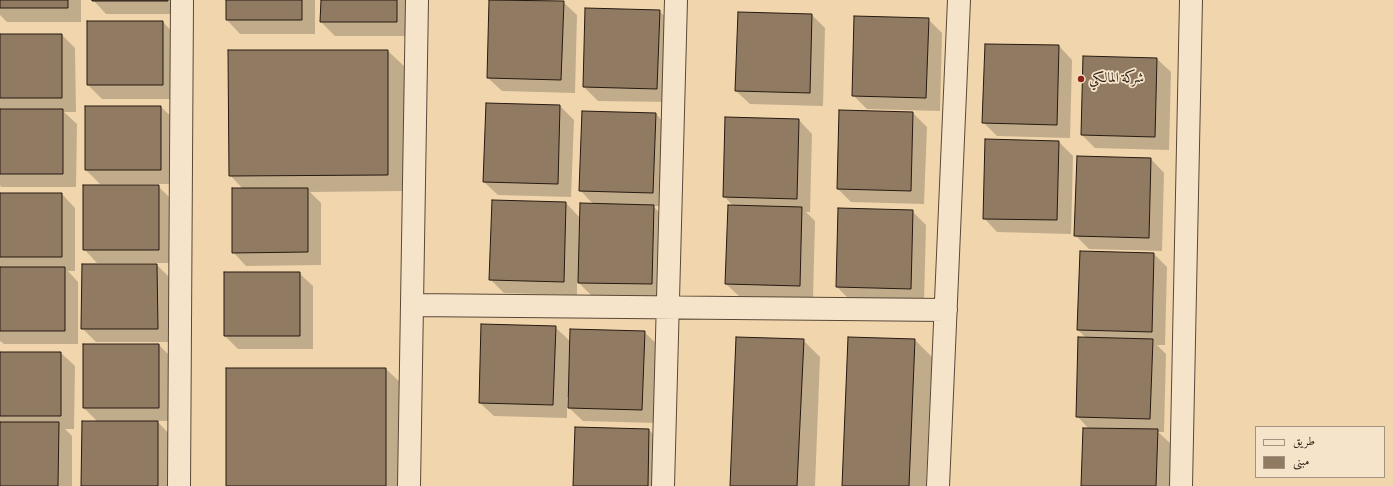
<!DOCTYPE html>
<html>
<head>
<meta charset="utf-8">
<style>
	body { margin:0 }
	#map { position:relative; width:1393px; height:486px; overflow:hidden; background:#f1d6ad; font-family:Alegreya,Amiri,serif }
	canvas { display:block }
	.legend { position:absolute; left:1255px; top:426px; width:130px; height:52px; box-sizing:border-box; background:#f6e4ca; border:1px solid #a39380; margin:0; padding:5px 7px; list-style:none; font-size:12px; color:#261910 }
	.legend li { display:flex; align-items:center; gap:8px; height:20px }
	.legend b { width:20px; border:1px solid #a39380 }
</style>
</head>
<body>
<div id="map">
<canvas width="1393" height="486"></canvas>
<ul class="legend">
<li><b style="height:5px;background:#f6e4ca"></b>طريق</li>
<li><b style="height:11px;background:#907b62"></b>مبنى</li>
</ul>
</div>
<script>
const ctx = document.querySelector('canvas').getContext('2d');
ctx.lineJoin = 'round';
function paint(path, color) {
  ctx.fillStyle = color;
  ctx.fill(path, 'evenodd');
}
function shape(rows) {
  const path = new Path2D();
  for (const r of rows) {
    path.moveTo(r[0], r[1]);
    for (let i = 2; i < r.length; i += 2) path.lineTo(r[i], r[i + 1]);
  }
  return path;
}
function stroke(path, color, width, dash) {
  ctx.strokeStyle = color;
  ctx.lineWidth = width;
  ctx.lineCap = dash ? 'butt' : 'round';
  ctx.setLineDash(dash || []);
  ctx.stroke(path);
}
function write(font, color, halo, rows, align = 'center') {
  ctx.font = font + ' Alegreya,Amiri,serif';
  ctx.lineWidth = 3.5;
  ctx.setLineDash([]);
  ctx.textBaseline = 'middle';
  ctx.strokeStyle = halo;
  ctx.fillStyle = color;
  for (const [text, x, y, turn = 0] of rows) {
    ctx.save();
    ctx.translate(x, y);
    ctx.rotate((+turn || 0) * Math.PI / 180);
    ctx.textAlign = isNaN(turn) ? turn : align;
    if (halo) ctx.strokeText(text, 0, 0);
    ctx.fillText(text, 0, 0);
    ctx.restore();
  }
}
const shadow = shape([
	[0,0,81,0,81,22,7,22,0,15],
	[93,0,181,0,181,14,106,14],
	[227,0,315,0,315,34,240,34,227,20],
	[322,0,410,0,410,36,335,36,321,22],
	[490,0,563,2,577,15,575,93,502,91,488,78],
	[659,11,673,24,671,102,598,101,584,87],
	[812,15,825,28,823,106,750,104,736,91],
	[928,19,942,33,940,111,867,109,853,95],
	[163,22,176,36,176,99,102,99,88,85],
	[0,35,62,35,75,48,76,112,64,112,77,124,76,187,1,187,0,185],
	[1059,46,1072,60,1070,138,997,136,983,122],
	[388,51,405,67,405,191,310,192,321,203,321,265,246,266,233,252,243,189,230,175],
	[1157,59,1171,72,1169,150,1095,148,1082,135],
	[487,104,560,106,574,120,571,197,498,195,484,182],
	[161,107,175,120,174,184,100,184,86,170],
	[840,111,913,113,927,127,924,204,851,202,838,189],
	[656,114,669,128,667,206,653,206,667,220,665,298,592,296,577,281,577,295,504,293,490,279,566,203,580,218,594,205,580,190],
	[799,120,812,134,810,212,806,212,815,221,813,299,740,297,726,284,733,206,724,196],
	[986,140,1059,142,1073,156,1071,234,997,232,984,218],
	[1151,159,1164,173,1162,251,1089,249,1075,235],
	[158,186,172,200,172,263,97,263,84,249],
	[0,194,62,194,75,208,75,271,68,271,78,282,78,344,4,344,0,341],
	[912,211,926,225,924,302,851,301,837,287],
	[1154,254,1167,267,1165,345,1157,345,1166,354,1164,432,1158,432,1171,444,1170,486,1082,486,1089,429,1077,416,1087,339,1078,330],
	[157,265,171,279,171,342,96,342,82,328],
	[299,273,313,286,313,349,238,349,225,336],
	[555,327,571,342,644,332,658,345,656,423,583,421,569,408,569,397,567,397,567,418,494,416,480,403],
	[849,338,915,340,932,357,926,486,843,486],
	[803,340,820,357,815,486,731,486],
	[159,345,172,358,172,421,157,421,171,436,171,486,83,486,98,422,84,408],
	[0,353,61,353,75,366,74,429,65,429,72,436,72,486,0,486],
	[386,369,403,385,403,486,227,486],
	[576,428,649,430,663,444,661,486,574,486]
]);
const building = shape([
	[0,0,68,0,68,8,0,8,0,0],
	[92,0,168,0,168,1,92,1,92,0],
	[226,0,302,0,302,20,226,20,226,0],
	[321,0,397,0,397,22,320,22,321,0],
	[489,0,564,1,561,80,487,78,489,0],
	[585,8,660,10,657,89,583,87,585,8],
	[738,12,812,14,810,93,735,91,738,12],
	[854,16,929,18,926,98,852,96,854,16],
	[87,21,163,21,163,85,87,85,87,21],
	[0,34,62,34,62,98,0,98,0,34],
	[985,44,1059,45,1057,125,982,123,985,44],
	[228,50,388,50,388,175,229,176,228,50],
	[1083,56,1157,58,1155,137,1081,135,1083,56],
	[486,103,560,105,558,184,483,182,486,103],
	[85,106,161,106,161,170,85,170,85,106],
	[0,109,63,109,63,174,0,174,0,109],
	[839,110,913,112,911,191,837,189,839,110],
	[582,111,656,113,653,193,579,191,582,111],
	[725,117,799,119,797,199,723,197,725,117],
	[985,139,1059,141,1057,220,983,219,985,139],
	[1077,156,1151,158,1149,238,1074,236,1077,156],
	[83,185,159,185,159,250,83,250,83,185],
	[232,188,308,188,308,252,232,253,232,188],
	[0,193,62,193,62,257,0,257,0,193],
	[492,200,566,202,564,282,489,280,492,200],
	[580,203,654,205,652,284,578,283,580,203],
	[728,205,802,207,800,286,725,284,728,205],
	[838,208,913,210,911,289,836,287,838,208],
	[1080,251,1154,253,1152,332,1077,330,1080,251],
	[82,264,157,264,158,329,81,329,82,264],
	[0,267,65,267,65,331,0,331,0,267],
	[224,272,300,272,300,336,224,336,224,272],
	[481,324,556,326,553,405,479,403,481,324],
	[570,329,645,331,642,410,568,408,570,329],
	[736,337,804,339,797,486,730,486,736,337],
	[848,337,915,339,909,486,842,486,848,337],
	[1078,337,1153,339,1150,419,1076,417,1078,337],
	[83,344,159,344,159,408,83,408,83,344],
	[0,352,61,352,61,416,0,416,0,352],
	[226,368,386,368,386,486,226,486,226,368],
	[82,421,158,421,158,486,81,486,82,421],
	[0,422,59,422,58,486,0,486,0,422],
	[575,427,649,429,648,486,573,486,575,427],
	[1083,428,1158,429,1156,486,1081,486,1083,428]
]);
const street = shape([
	[412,305,946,310],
	[179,486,182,0],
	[409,486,417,0],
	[663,486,676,0],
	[938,486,959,0],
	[1181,486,1191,0]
]);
const markers = [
	[1081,79,4,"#8f2418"]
];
const poiNames = [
	["شركة المالكي",1089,79]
];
paint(shadow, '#0003');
paint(building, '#907b62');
stroke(building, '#261910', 1);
stroke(street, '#594837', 24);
stroke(street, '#f6e4ca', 22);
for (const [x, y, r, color] of markers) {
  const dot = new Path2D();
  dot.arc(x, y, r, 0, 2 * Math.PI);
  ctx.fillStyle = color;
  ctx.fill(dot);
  stroke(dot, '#f6e4ca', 1.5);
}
write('14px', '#261910', '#f6e4ca', poiNames, 'left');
</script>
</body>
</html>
